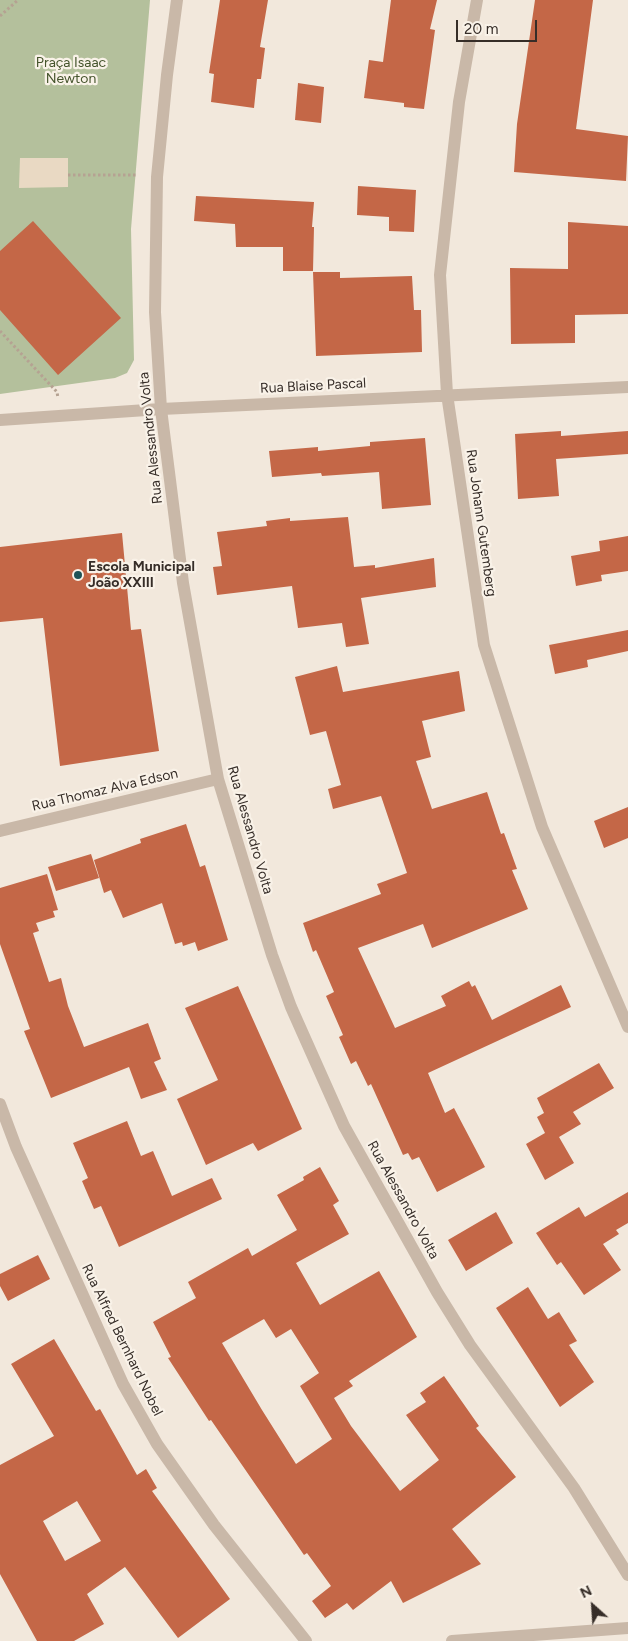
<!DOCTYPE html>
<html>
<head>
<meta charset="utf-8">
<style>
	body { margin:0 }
	#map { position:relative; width:628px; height:1641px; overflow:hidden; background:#f2e8dc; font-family:Figtree,sans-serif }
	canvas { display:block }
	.north { position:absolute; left:568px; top:1581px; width:50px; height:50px; -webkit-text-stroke:4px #f9f2e8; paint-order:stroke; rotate:334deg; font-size:14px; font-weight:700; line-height:20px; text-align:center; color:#362d28 }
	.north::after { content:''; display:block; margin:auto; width:18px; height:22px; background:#362d28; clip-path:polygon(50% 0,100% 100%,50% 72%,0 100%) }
	.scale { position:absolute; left:456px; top:20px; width:81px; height:22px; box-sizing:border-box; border:2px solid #362d28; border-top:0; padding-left:6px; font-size:15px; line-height:18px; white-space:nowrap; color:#362d28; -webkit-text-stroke:4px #f9f2e8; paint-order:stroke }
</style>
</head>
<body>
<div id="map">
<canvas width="628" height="1641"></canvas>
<div class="north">N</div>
<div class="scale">20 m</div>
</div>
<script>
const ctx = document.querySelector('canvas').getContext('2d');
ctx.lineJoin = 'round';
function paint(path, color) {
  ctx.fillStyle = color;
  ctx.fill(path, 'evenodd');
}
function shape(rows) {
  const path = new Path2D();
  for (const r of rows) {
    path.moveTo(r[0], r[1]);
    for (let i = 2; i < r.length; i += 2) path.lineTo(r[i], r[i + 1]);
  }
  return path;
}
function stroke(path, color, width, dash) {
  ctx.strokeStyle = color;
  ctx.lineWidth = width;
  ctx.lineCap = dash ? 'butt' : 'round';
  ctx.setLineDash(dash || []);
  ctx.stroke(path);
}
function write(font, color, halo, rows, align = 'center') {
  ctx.font = font + ' Figtree,sans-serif';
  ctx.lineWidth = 4.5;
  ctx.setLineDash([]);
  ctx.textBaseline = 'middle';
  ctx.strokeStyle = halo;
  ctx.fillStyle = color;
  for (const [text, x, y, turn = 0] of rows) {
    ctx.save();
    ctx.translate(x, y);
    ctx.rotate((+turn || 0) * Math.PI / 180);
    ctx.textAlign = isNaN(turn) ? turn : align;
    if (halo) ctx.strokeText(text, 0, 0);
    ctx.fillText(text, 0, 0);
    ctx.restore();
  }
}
const green = shape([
	[0,0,150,0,131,229,134,360,127,373,115,378,0,394]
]);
const plaza = shape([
	[20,158,68,158,68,187,19,188]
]);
const building = shape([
	[220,0,268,0,260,47,265,48,261,79,257,79,254,108,211,102,214,74,209,73],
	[391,0,437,0,430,29,435,30,424,109,404,107,404,103,364,98,369,60,383,62],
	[535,0,593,0,576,129,628,136,626,181,514,172,517,124],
	[298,83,324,87,321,123,295,120],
	[358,186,416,190,414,232,389,231,389,217,357,215],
	[196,196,314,202,312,227,314,227,313,271,283,271,283,247,236,247,235,224,194,221],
	[33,221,121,318,58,375,0,310,0,251],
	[568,222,628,226,628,314,575,315,575,343,511,344,510,268,568,269],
	[313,272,340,272,340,278,412,276,414,310,421,310,422,352,316,356],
	[561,431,561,436,628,431,628,454,556,459,559,496,518,499,515,434],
	[425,438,431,505,382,509,379,472,322,476,321,473,272,477,269,451,318,447,318,451,370,446,370,442],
	[348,517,354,567,375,565,375,568,434,558,436,587,361,598,369,644,346,647,342,623,298,628,292,586,217,595,213,567,222,566,217,532,267,526,266,521,290,518,290,521],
	[122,533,131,630,141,629,159,751,60,766,43,618,0,622,0,547],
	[628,536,628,571,601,575,602,581,576,586,571,556,600,551,599,541],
	[628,630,628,651,587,660,588,667,555,674,549,645],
	[337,666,343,692,459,671,465,711,422,721,431,757,416,761,432,809,487,792,501,834,504,833,517,869,512,870,528,909,432,948,423,924,358,948,395,1028,446,1006,441,996,469,981,472,987,475,985,492,1020,561,985,571,1007,428,1073,445,1113,454,1108,485,1167,437,1192,419,1157,412,1160,408,1153,403,1155,371,1084,368,1086,356,1061,351,1064,339,1037,343,1035,326,996,334,992,316,950,313,952,303,923,381,894,377,884,407,873,381,796,333,809,328,789,341,785,326,731,310,735,295,677],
	[628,807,628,838,604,848,594,821],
	[186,824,200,867,205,865,228,940,198,951,195,942,183,946,182,942,175,944,162,903,123,918,111,890,104,893,94,860,141,843,140,839],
	[91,854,99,878,56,891,48,867],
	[47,874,58,910,53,911,55,917,36,923,39,931,33,933,49,982,61,978,68,1006,84,1047,148,1023,161,1059,154,1062,167,1090,141,1099,129,1067,51,1098,24,1031,30,1029,0,944,0,888],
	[238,986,302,1129,258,1151,253,1143,206,1165,177,1099,218,1080,185,1008],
	[599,1063,614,1088,573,1112,581,1124,559,1137,574,1163,545,1180,526,1144,545,1133,537,1117,544,1113,537,1098],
	[127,1121,141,1156,153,1151,172,1196,212,1178,222,1199,119,1247,101,1206,94,1209,82,1181,88,1178,73,1143],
	[320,1167,339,1201,333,1205,349,1234,296,1263,320,1305,379,1271,417,1337,349,1381,353,1386,334,1398,351,1426,400,1491,439,1460,406,1415,426,1402,420,1393,444,1376,479,1426,476,1428,516,1477,452,1529,481,1564,403,1603,391,1581,353,1610,347,1603,325,1618,312,1601,331,1586,307,1553,304,1555,211,1420,209,1421,168,1358,171,1357,153,1322,196,1298,188,1282,248,1248,252,1256,297,1230,277,1195,304,1180,303,1177],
	[264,1319,276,1338,291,1329,319,1373,300,1386,332,1439,296,1464,262,1410,222,1343],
	[628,1192,628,1223,616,1230,619,1234,603,1244,621,1270,584,1295,561,1262,557,1265,536,1233,579,1207,585,1217],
	[496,1212,513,1243,466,1271,448,1240],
	[38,1255,50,1279,8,1301,0,1286,0,1274],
	[528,1287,548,1319,559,1312,577,1341,569,1345,594,1382,560,1407,496,1308],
	[54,1339,96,1411,100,1409,137,1475,146,1469,157,1488,152,1491,230,1599,178,1638,125,1567,87,1594,104,1624,74,1641,37,1641,0,1574,0,1465,54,1436,11,1364],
	[77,1501,101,1541,65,1561,43,1521]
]);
const path = shape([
	[0,16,18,0],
	[68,175,137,175],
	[0,331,57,392,58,398]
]);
const minor = shape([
	[177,0,167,75,157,177,155,312,161,409,183,583,218,779,272,955,291,1007,344,1126,437,1292,470,1345,574,1488,628,1575],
	[477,0,459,102,440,275,447,394,484,645,542,827,628,1027],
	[0,420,161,409,628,387],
	[0,831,218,779],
	[0,1104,16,1147,123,1384,157,1444,214,1525,306,1641],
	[452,1641,628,1628]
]);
const markers = [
	[78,575,5,"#1e5357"]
];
const parkNames = [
	["Praça Isaac",71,63],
	["Newton",71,79]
];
const streetNames = [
	["Rua Blaise Pascal",313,386,-3],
	["Rua Alessandro Volta",151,438,-96],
	["Rua Johann Gutemberg",481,523,82],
	["Rua Thomaz Alva Edson",105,790,-13],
	["Rua Alessandro Volta",250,830,74],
	["Rua Alessandro Volta",403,1200,61],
	["Rua Alfred Bernhard Nobel",122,1340,64]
];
const poiNames = [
	["Escola Municipal",88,567],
	["João XXIII",88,583]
];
paint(green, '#b4c09c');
paint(plaza, '#e9d9c3');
paint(building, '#c46747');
stroke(path, '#b5a292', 3, [2.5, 2.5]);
stroke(minor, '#c9b8a8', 12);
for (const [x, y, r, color] of markers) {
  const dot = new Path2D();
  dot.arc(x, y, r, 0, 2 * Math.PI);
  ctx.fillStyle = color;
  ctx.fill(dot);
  stroke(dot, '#f9f2e8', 2);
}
write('14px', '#45542c', '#f9f2e8', parkNames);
write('14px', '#362d28', '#f9f2e8', streetNames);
write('bold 14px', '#362d28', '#f9f2e8', poiNames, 'left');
</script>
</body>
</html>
